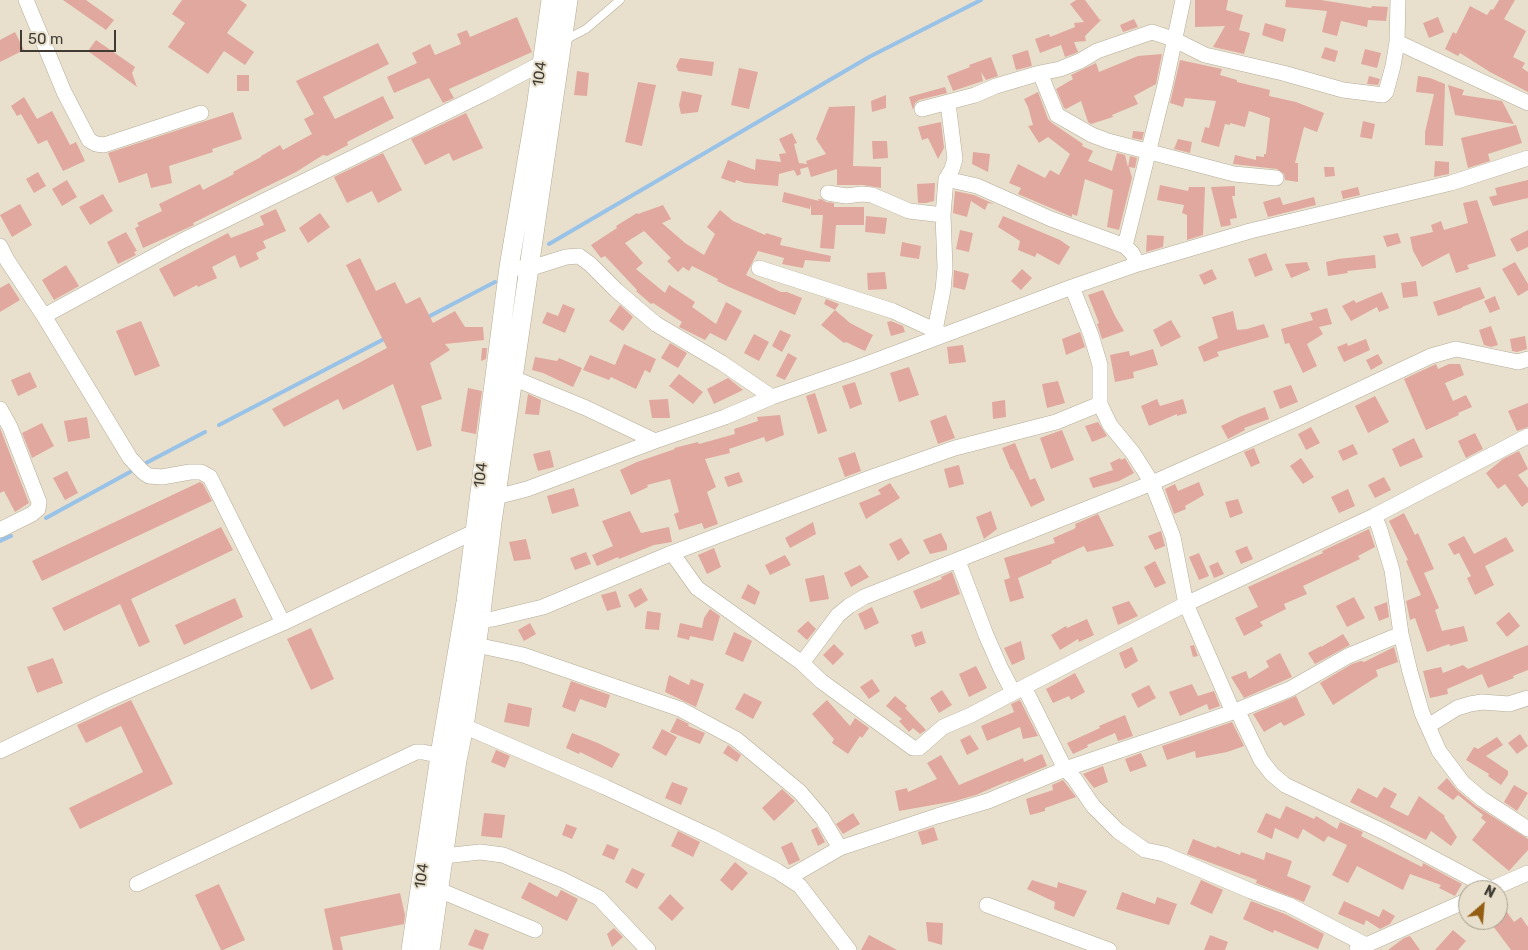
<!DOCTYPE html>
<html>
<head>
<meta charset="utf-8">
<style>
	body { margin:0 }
	#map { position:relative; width:1528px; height:950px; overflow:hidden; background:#e8e0cc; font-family:Rubik,sans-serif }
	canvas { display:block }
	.north { position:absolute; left:1458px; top:880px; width:50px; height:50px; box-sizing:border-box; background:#e8e0cc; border:1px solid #a59e8f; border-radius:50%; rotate:27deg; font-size:14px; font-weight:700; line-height:20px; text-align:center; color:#403c34 }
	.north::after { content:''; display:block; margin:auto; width:18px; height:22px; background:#945f14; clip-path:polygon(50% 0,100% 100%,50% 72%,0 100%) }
	.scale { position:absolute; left:20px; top:30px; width:96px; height:22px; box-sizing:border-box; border:2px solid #403c34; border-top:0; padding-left:6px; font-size:15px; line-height:18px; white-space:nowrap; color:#403c34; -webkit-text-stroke:4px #e8e0cc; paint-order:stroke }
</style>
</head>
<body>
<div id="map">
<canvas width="1528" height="950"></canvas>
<div class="north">N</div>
<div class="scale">50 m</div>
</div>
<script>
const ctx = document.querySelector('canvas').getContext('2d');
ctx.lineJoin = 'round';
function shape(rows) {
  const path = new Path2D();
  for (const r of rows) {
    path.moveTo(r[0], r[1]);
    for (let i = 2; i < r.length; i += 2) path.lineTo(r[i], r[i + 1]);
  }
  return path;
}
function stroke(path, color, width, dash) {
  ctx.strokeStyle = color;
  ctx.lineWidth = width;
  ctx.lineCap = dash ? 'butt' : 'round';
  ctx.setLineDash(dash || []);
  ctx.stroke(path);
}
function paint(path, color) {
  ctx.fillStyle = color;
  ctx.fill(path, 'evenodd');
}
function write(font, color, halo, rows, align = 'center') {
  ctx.font = font + ' Rubik,sans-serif';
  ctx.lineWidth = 4;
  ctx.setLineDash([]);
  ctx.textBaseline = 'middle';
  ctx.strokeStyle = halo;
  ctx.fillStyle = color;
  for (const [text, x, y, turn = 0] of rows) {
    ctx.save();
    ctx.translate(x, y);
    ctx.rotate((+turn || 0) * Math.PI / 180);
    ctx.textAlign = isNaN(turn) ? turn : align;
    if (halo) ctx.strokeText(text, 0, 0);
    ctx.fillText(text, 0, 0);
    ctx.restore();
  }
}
const stream = shape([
	[549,244,869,57,981,0],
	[426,318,495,282],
	[219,425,386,338],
	[146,463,205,432],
	[46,518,130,472],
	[0,541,11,536]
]);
const building = shape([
	[63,0,86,0,114,20,106,30],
	[182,0,240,0,247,5,227,33,254,52,245,65,224,51,208,74,168,47,185,23,172,14],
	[1076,0,1085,0,1100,20,1102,19,1085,36,1086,41,1074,42,1078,52,1076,53,1065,57,1061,45,1040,53,1035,39,1049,34,1050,37,1075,27,1074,23,1084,22,1070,4],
	[1195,0,1228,0,1226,10,1243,15,1239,30,1250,33,1244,54,1213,47,1225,26,1195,27],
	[1286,0,1321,0,1371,8,1372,6,1388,7,1386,21,1368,20,1367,27,1341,21,1337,36,1322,32,1327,11,1285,7],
	[1499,0,1515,0,1504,19,1526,31,1513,57,1525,63,1522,68,1528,72,1528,92,1490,72,1460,53,1458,56,1445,49,1453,32,1456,34,1470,6,1487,15,1491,9,1493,10],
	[517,17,532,52,449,89,454,98,443,103,429,78,394,93,387,77,417,63,412,53,430,44,435,55,461,44,457,34,467,30,470,37],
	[1438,17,1444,32,1429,38,1423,23],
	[1134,19,1138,27,1123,32,1120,25],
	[1265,23,1286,29,1283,42,1262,35],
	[15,32,24,50,0,62,0,40],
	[96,40,135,67,132,73,137,87,88,51],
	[378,43,389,64,323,97,335,119,383,96,394,118,347,142,348,145,327,156,323,155,296,172,193,223,194,225,143,248,135,228,139,226,137,223,162,211,159,204,200,184,203,190,234,174,233,172,261,157,261,156,280,145,283,150,312,134,304,119,314,114,296,81],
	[1325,47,1338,51,1335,62,1321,58],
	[1365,49,1381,53,1377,68,1361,64],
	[1028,50,1032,66,1016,70,1012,55],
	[1162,54,1156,84,1134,96,1138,104,1112,115,1113,117,1091,124,1088,122,1081,101,1066,109,1064,108,1056,89,1073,79,1071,75,1096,63,1099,72,1138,56],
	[991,57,998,76,986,80,981,72,983,81,953,91,947,76,970,67,969,65],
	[680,58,714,62,712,76,678,71,676,66],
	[1180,60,1222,69,1220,75,1237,80,1237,82,1270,90,1269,96,1296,102,1324,113,1317,132,1304,127,1295,163,1298,163,1298,182,1285,180,1284,174,1277,169,1233,164,1235,155,1256,160,1256,156,1264,157,1264,154,1266,154,1270,118,1249,111,1245,127,1230,123,1230,125,1225,124,1219,147,1201,142,1205,127,1209,128,1216,101,1185,98,1183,107,1170,103],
	[739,68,758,72,749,109,731,105],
	[577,71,589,73,587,96,574,95],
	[237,75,249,75,249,91,237,91],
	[1369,76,1380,79,1378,85,1367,84],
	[1418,76,1430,78,1445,84,1443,146,1425,145,1425,132,1434,94,1416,92],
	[638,82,656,85,642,146,625,142],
	[1448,85,1464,90,1462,95,1502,101,1514,124,1455,115],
	[945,87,947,93,919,100,915,103,913,110,909,97],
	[682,91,702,95,698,112,681,114,679,105],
	[1038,92,1048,119,1052,123,1083,144,1082,146,1093,151,1088,161,1112,171,1117,153,1125,155,1128,167,1130,156,1137,158,1135,168,1129,167,1132,178,1119,230,1107,227,1113,190,1085,179,1077,216,1072,214,1072,217,1018,194,1021,188,1009,183,1018,164,1045,178,1050,170,1059,175,1070,154,1048,137,1039,143,1028,126,1033,125,1028,107,1024,99],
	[886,95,886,108,872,112,871,101],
	[24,97,37,119,52,111,70,145,76,142,85,161,63,171,47,140,38,144,21,114,17,116,11,106],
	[855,106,853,166,881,167,881,188,863,185,837,185,837,169,811,177,808,167,800,169,801,174,797,176,794,170,779,174,778,186,745,183,736,180,735,183,721,178,728,160,755,170,756,159,781,162,779,154,786,153,779,139,792,133,797,143,794,144,799,163,807,164,806,161,826,154,816,139,829,107],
	[233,112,242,139,212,149,213,152,169,166,172,183,151,188,147,173,119,183,108,153],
	[466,113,483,148,453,161,449,153,425,165,411,139],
	[1363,121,1375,124,1372,139,1360,137],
	[941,122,944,148,938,159,928,138,922,140,918,127],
	[1516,125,1522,143,1488,154,1490,161,1468,168,1461,138],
	[1133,131,1144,132,1142,140,1132,138],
	[1178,139,1192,142,1190,153,1174,149],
	[872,141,887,141,888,158,873,159],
	[973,152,990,154,988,172,972,164],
	[383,153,402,190,378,203,372,191,347,203,334,177],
	[1435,161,1449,162,1449,174,1434,177],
	[1324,167,1334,167,1335,176,1325,177],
	[38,172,46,186,34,193,26,179],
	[67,180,77,197,62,206,52,189],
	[1528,180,1528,198,1493,206,1489,197,1497,195,1495,188],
	[935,183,934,201,926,203,918,203,917,184],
	[1160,185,1188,191,1189,187,1205,187,1203,235,1187,240,1187,215,1182,213,1184,205,1157,200],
	[1235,186,1235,196,1232,196,1237,218,1230,219,1231,225,1221,227,1211,187],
	[1358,187,1360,195,1343,199,1341,191],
	[955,191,974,195,994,204,988,203,985,210,971,201,967,217,953,213],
	[784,192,819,201,818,199,821,199,826,202,834,203,834,207,864,207,864,225,836,225,834,249,820,248,823,215,811,215,811,204,810,209,782,202],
	[103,194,113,211,90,225,79,207],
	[1280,197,1283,205,1314,197,1316,205,1268,217,1263,202],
	[1477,200,1496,256,1467,265,1469,269,1456,273,1449,253,1422,267,1413,251,1410,237,1433,232,1431,225,1441,221,1444,230,1468,223,1463,203],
	[20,204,32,225,12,237,0,215],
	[663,205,671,219,662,223,685,243,704,255,715,234,707,227,720,210,733,221,765,235,766,233,782,238,780,245,831,256,830,262,805,260,803,268,782,264,784,258,758,251,746,275,781,292,787,292,802,298,795,315,729,287,717,281,718,279,692,266,689,271,683,267,678,272,667,261,671,258,644,231,625,243,643,263,636,269,665,293,669,285,695,302,692,307,716,324,726,302,742,311,726,341,710,333,705,340,679,327,682,322,653,303,651,304,636,291,637,290,605,256,601,258,591,245,617,228,616,226,637,213,638,214],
	[276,209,286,231,263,241,266,248,256,253,259,259,240,268,235,255,212,267,217,278,198,287,197,285,174,297,159,269,228,233,231,238,264,225,260,216],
	[320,213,330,227,308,243,299,228],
	[866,216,887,218,885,234,865,232],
	[1003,216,1060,240,1070,247,1059,265,1037,253,1035,257,1018,250,1020,241,998,227],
	[960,230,973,233,969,252,956,249],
	[1528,230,1528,247,1517,252,1510,239],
	[126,232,137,251,134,252,136,255,118,264,107,242],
	[1398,233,1401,243,1387,247,1383,236],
	[1147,235,1164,236,1163,247,1146,252],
	[902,242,921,246,919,259,900,256],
	[1266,253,1273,270,1255,277,1248,259],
	[1375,255,1376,268,1347,271,1348,273,1328,276,1326,262,1338,259],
	[360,258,376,291,395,282,406,304,420,297,433,323,455,311,465,327,483,327,484,340,445,344,450,350,430,363,442,399,421,406,432,446,417,451,393,384,343,410,338,399,284,427,272,409,387,348,346,265],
	[1307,262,1310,270,1291,278,1285,264],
	[1515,262,1528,284,1528,290,1518,296,1502,269],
	[66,265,79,286,54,300,42,280],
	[1022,269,1032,278,1021,290,1011,281],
	[1212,269,1217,279,1204,285,1199,275],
	[954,270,969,274,965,290,953,287],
	[885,272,887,289,868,290,867,273],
	[1416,281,1418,296,1403,298,1401,283],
	[9,283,20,300,0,312,0,288],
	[1480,287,1485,298,1462,307,1462,308,1438,316,1433,302],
	[1103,290,1115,316,1124,331,1102,339,1097,324,1099,323,1088,295],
	[1382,292,1389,308,1379,312,1377,307,1351,321,1342,306,1354,300,1356,303],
	[1495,296,1500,309,1490,313,1484,301],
	[826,299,839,304,835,310,824,304],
	[563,304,575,309,565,333,542,323,547,312,558,316],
	[620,305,633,317,623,331,609,321],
	[1327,308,1332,324,1319,327,1323,334,1307,344,1317,366,1303,373,1289,343,1285,344,1281,329,1313,320,1310,313],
	[835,310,850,323,873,335,865,351,846,342,844,343,821,325],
	[1233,311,1237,330,1247,329,1264,324,1269,337,1217,352,1219,356,1204,362,1198,347,1218,338,1212,317],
	[1171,320,1181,337,1161,347,1153,330],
	[141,321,160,366,135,376,116,331],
	[891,321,903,326,905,332,891,336,887,322],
	[1491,326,1498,345,1491,347,1484,345,1479,330],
	[780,330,791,335,782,352,772,346],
	[1080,332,1085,347,1066,355,1062,339],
	[754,334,769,342,759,361,744,353],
	[1525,336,1527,349,1517,352,1512,351,1510,339],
	[1366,339,1370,350,1344,362,1337,347,1347,343,1348,346],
	[670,343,687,353,678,368,661,358],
	[624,344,656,359,650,373,645,370,636,389,611,377,609,380,583,370,590,355,615,365],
	[963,345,966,362,949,364,947,347],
	[482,348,487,348,486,359,481,361],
	[1153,349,1158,365,1133,372,1134,378,1115,382,1110,355,1129,351,1130,356],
	[788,353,797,358,785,380,776,376],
	[1378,354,1383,363,1371,370,1366,360],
	[535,357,557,361,559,358,582,368,573,387,543,373,532,370],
	[1436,364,1438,369,1449,364,1460,364,1464,375,1445,383,1453,401,1466,395,1472,407,1458,413,1459,415,1426,430,1404,379],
	[909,367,919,395,899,402,890,373],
	[30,372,37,387,18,396,11,380],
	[679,374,703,392,693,404,669,386],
	[728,378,743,390,714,404,707,389],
	[1058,381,1065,403,1047,408,1042,384],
	[855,382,862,404,850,409,842,386],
	[1291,385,1298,402,1280,409,1273,391],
	[468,388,482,391,476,434,461,431],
	[815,393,827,431,818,434,806,396],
	[528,394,541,400,539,415,525,414],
	[1375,396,1389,422,1368,433,1355,406],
	[668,399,670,418,652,418,649,400],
	[1157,399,1160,406,1183,399,1187,413,1177,416,1177,414,1149,426,1141,406],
	[1005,400,1006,417,993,419,992,402],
	[1528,403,1528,427,1517,431,1508,411],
	[1265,407,1269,419,1244,428,1245,430,1228,439,1221,426,1239,417],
	[780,415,784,435,766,442,764,437,729,449,730,453,705,459,716,487,707,492,718,524,704,529,702,523,679,530,674,514,679,512,670,479,647,485,648,487,631,495,620,470,637,462,675,449,674,448,698,442,699,444,735,434,734,429,758,421,757,417],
	[946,415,955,438,938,444,930,421],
	[87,417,90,438,68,442,64,421],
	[1098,422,1107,436,1092,442,1085,426],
	[42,423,54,446,32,458,22,433],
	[1311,427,1320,443,1306,450,1298,434],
	[0,428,29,503,15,512,4,491,0,493],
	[1062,430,1074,460,1051,469,1040,438],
	[1475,433,1483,449,1466,458,1458,441],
	[1414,438,1423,457,1400,467,1392,449],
	[1015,443,1030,480,1035,478,1045,500,1031,507,1012,469,1011,470,1002,448],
	[1353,444,1358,454,1343,461,1338,451],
	[1254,448,1260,463,1251,467,1244,452],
	[550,450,554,467,538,471,533,454],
	[1519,451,1528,469,1518,475,1528,488,1528,502,1522,507,1505,484,1498,489,1486,473,1503,459],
	[855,452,861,471,845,477,838,458],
	[1120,458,1121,460,1125,458,1134,473,1119,481,1093,488,1089,478,1113,470,1110,463],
	[1301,458,1314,477,1303,484,1290,466],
	[959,465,964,484,949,488,944,469],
	[67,471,78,493,65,500,53,478],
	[739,472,743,482,728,487,724,477],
	[1384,477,1391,490,1375,498,1368,485],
	[200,482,203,484,212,501,42,581,32,561],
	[1199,482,1204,495,1185,506,1186,509,1174,514,1165,489,1175,484,1178,491],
	[890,483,900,498,866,519,859,503,881,494,878,490],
	[574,488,579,506,552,514,547,496],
	[1348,489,1355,506,1339,513,1331,497],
	[1238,499,1243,513,1230,518,1225,502],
	[630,511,641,533,669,527,672,542,654,545,619,559,618,557,597,566,592,555,613,546,602,521],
	[991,511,997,529,984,539,976,517],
	[1404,513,1415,535,1418,533,1434,569,1424,573,1439,608,1435,610,1442,631,1464,626,1468,641,1450,646,1449,644,1427,652,1415,618,1410,620,1406,601,1421,595,1406,561,1408,560,1389,521],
	[1098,514,1114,546,1087,552,1084,546,1051,561,1052,563,1018,578,1024,598,1010,602,1004,580,1010,578,1004,558,1055,543,1053,538,1074,529,1076,527,1075,524],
	[813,522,816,534,790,548,785,538],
	[221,527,233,550,131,599,150,642,139,647,120,604,64,631,52,608],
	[1369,529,1375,547,1358,556,1360,559,1303,586,1307,594,1284,604,1286,609,1260,622,1263,626,1244,636,1235,618,1258,607,1248,587,1323,553,1322,551],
	[1161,531,1165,546,1155,550,1148,536],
	[941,533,947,545,947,550,930,554,923,540],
	[1464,536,1474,554,1506,537,1514,551,1485,566,1494,585,1475,595,1467,578,1471,576,1459,553,1454,555,1448,544],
	[901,538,910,553,898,561,889,544],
	[526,539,531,559,514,561,509,542],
	[1247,546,1253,559,1241,564,1235,551],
	[714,548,721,567,707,574,698,555],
	[586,552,591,564,575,570,570,558],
	[1199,553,1209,576,1199,580,1189,557],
	[785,555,791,565,770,575,765,565],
	[1155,561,1166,583,1155,588,1144,567],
	[1218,562,1224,574,1214,578,1209,566],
	[860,565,869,577,851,587,844,573],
	[952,572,960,594,921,609,913,591,942,579,941,577],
	[824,575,829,599,810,602,805,579],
	[748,584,760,592,755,605,741,598],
	[641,588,648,600,635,608,628,595],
	[616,591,621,607,607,611,601,595],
	[1354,597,1365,618,1347,627,1336,606],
	[235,598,243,617,184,645,175,625],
	[1129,601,1138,616,1118,625,1112,607],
	[1387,602,1389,617,1379,621,1374,607],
	[872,607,879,623,865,630,858,614],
	[710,609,720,616,713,641,690,636,689,640,677,637,680,623,702,628,704,618],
	[647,611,661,613,659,630,645,629],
	[1509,612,1520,626,1507,637,1496,623],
	[1087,619,1094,635,1079,642,1078,639,1060,650,1051,635,1066,626,1067,628],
	[808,621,816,629,807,640,797,631],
	[530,623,536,634,524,641,518,630],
	[311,628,334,679,311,690,287,639],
	[922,631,926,643,915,647,911,635],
	[734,632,752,641,743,662,725,654],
	[1343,634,1350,645,1315,664,1308,653,1321,646,1321,647],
	[1021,641,1025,659,1012,665,1004,648],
	[834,644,844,654,833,665,823,655],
	[1194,645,1198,656,1193,657,1190,646],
	[1528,645,1528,670,1513,676,1514,678,1488,688,1482,674,1447,689,1448,694,1430,698,1423,671,1441,667,1443,673,1463,665,1468,669],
	[1132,647,1138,661,1125,669,1119,653],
	[1394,647,1398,662,1376,670,1378,676,1333,705,1320,683,1352,664,1361,661,1364,662],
	[1280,653,1292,677,1244,698,1231,677,1246,671,1249,679,1269,667,1266,661],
	[53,658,63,683,37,693,27,667],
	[976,666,987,688,969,697,959,674],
	[1075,673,1085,692,1071,700,1069,696,1053,703,1046,689],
	[669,675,689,685,691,679,704,684,696,707,665,692],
	[872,679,880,691,869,699,860,687],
	[571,681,610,695,606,708,580,699,575,712,562,707],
	[1192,684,1198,696,1214,691,1220,706,1209,710,1207,704,1180,716,1169,692],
	[1149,685,1156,698,1138,708,1131,694],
	[942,690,952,705,939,713,930,698],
	[744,693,762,702,753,719,735,709],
	[895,696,907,706,905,708,926,730,920,734,913,728,909,732,899,721,902,719,886,706],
	[1296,696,1305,715,1284,726,1281,722,1264,732,1253,714],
	[131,700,173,784,80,829,69,808,143,772,121,726,86,743,77,725],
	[827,700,850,726,855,718,869,728,862,738,860,736,848,754,832,743,834,739,812,714],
	[1020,700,1038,736,1023,739,1020,727,987,741,981,726,1014,712,1011,704],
	[508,703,532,708,529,727,504,722],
	[1125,715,1133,736,1118,741,1115,733,1087,745,1088,747,1073,754,1067,743,1100,728,1099,726],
	[677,718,689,724,688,726,705,733,700,744,670,732],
	[1232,722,1244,746,1227,752,1196,758,1195,751,1167,760,1162,746],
	[662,729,677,737,666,756,652,748],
	[572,733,598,743,620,754,612,768,580,752,579,754,566,748],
	[1520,734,1528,746,1517,754,1508,743],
	[970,735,979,749,967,755,960,740],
	[1497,737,1503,745,1486,756,1508,771,1508,775,1501,785,1488,776,1489,774,1466,760,1474,747,1478,749],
	[728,745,741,755,737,762,723,753],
	[496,750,510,756,505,768,491,762],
	[1141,753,1147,766,1130,772,1125,759],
	[1042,754,1047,766,1009,782,1008,781,976,795,955,801,899,811,895,791,907,788,908,792,937,779,927,763,941,755,959,785,1023,758,1024,762],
	[1103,766,1108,782,1094,788,1083,774],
	[1447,778,1457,790,1476,806,1528,839,1528,850,1509,871,1472,840,1486,822,1481,818,1483,815,1458,795,1453,800,1437,788],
	[1063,780,1076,797,1045,808,1045,811,1030,815,1026,799,1053,790,1052,785],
	[672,782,688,788,681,805,665,798],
	[1514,785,1528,793,1517,811,1504,802],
	[1384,787,1397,794,1390,807,1408,816,1419,796,1445,816,1444,817,1457,837,1451,846,1431,831,1426,840,1350,802,1358,788,1377,798],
	[782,789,795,801,774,821,762,808],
	[1286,806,1314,819,1316,816,1337,829,1340,822,1363,832,1361,836,1422,867,1423,863,1462,884,1455,896,1439,888,1441,885,1410,874,1403,890,1357,866,1348,883,1332,875,1347,845,1328,836,1324,842,1303,829,1298,839,1275,828,1272,839,1257,832,1266,813,1280,819],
	[484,813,505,815,502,838,481,836],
	[853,813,860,824,843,834,836,824],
	[566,824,577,828,572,839,562,835],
	[817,827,825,842,818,846,811,830],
	[934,827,938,840,922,845,918,832],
	[678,831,700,842,693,857,671,846],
	[1193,839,1216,848,1217,846,1240,855,1241,852,1264,860,1266,852,1292,861,1287,876,1311,886,1304,902,1256,883,1257,880,1187,854],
	[792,842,800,860,789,865,781,847],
	[607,844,619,849,614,860,602,855],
	[735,862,748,873,732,891,720,880],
	[632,868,645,874,637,889,625,882],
	[1032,880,1057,888,1058,882,1087,891,1074,917,1054,909,1055,902,1027,889],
	[1201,880,1223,890,1212,914,1190,904],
	[529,882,557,897,561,890,578,899,567,921,521,898],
	[219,884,245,940,223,950,221,950,195,895],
	[1122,892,1155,904,1157,897,1177,904,1169,925,1116,909],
	[400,893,405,915,404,924,340,937,343,950,333,950,324,909],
	[670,894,684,908,672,921,658,908],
	[1251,901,1285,914,1324,934,1318,949,1274,930,1273,933,1243,919],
	[1344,901,1379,917,1383,909,1395,916,1390,924,1380,929,1366,920,1364,925,1338,914],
	[1504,908,1514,922,1521,917,1528,927,1528,950,1511,950,1493,926],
	[926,922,943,923,942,945,928,941],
	[614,928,623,937,612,947,607,934],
	[475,929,489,934,483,950,468,945],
	[1453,930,1466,941,1458,950,1435,950],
	[869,935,897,950,861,950],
	[1210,935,1228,942,1225,950,1204,950],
	[1410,936,1420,950,1388,950,1404,938]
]);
const service = shape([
	[563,41,586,29,620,0]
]);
const minor = shape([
	[26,0,64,92,89,140,96,144,104,145,201,113],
	[1397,42,1528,103],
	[1040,73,1057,115,1092,135,1108,141,1234,174,1276,178],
	[922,109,975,95,996,86,1040,73,1060,69,1080,61,1097,51,1152,32,1173,39,1205,55,1283,73,1343,90,1383,95,1386,92,1393,66,1397,42,1398,0],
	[946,179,977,186,1051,219,1125,246,1132,253,1138,264],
	[828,193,846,196,862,194,872,195,909,211,943,215],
	[0,246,7,260,44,316,130,458,143,472,149,476,162,477,190,472,201,472,210,477,283,623],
	[1125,246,1165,85,1183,0],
	[509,267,528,269,566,257,579,256,590,264,616,290,656,324,722,363,772,397],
	[759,268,893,311,943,334],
	[44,316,182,241,485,93,542,63],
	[935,330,943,290,945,268,943,215,946,179,952,169,955,159,948,103],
	[513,378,586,408,655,441],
	[1100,404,1110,425,1133,453,1152,483,1173,537,1186,604,1233,712],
	[0,409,10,427,39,502,38,509,32,514,0,530],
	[496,497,527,489,655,441,725,417,772,397,864,365,1072,287,1138,264,1250,231,1451,183,1528,158],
	[1374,516,1379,527,1392,570,1401,634,1410,672,1422,713,1439,751,1463,783,1482,799,1528,829],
	[672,553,875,476,955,448,1056,422,1100,404,1100,365,1091,335,1072,287],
	[958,561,986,635,1001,669,1013,692],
	[480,620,493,619,543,607,672,553,697,588,802,663,821,681,913,748,919,748,943,727,971,715,1024,687,1065,769,1074,778,1093,806,1118,831,1145,850,1164,854,1251,891,1289,905,1366,945],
	[476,645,523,655,680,709,736,739,800,792,822,818,840,848],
	[802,663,838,615,849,606,864,597,1152,483,1303,416,1431,356,1456,349,1518,362,1528,359],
	[1024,687,1186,604,1374,516,1528,436],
	[1237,710,1261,760,1272,774,1285,785,1386,833,1491,889],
	[464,726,605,787,712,837,777,871,800,886,849,950],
	[1428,726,1457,708,1470,704,1482,702,1509,704,1528,698],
	[0,751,107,700,283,623,482,528],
	[444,856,480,852,503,855,563,880,599,898,648,950],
	[788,878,840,848,937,816,988,801,1065,769,1233,712,1290,689,1348,656,1401,634],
	[137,884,416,752,423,752,451,758],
	[439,890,535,930],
	[1489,890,1528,873],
	[987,905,1109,950],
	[1357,949,1468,900]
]);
const tertiary = shape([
	[411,950,442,743,466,602,509,267,536,108,551,0],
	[430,950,457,760,464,726,480,620,492,522,568,0]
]);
const streetNames = [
	["104",540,74,-82],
	["104",481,475,-83],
	["104",422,876,-82]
];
stroke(stream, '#98c2e7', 4);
paint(building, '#e1a89f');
stroke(service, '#b4ac98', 9);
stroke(minor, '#b4ac98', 16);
stroke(tertiary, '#b4ac98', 20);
stroke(service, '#fff', 8);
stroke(minor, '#fff', 15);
stroke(tertiary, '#fff', 19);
write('15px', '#403c34', '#e8e0cc', streetNames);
</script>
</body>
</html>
